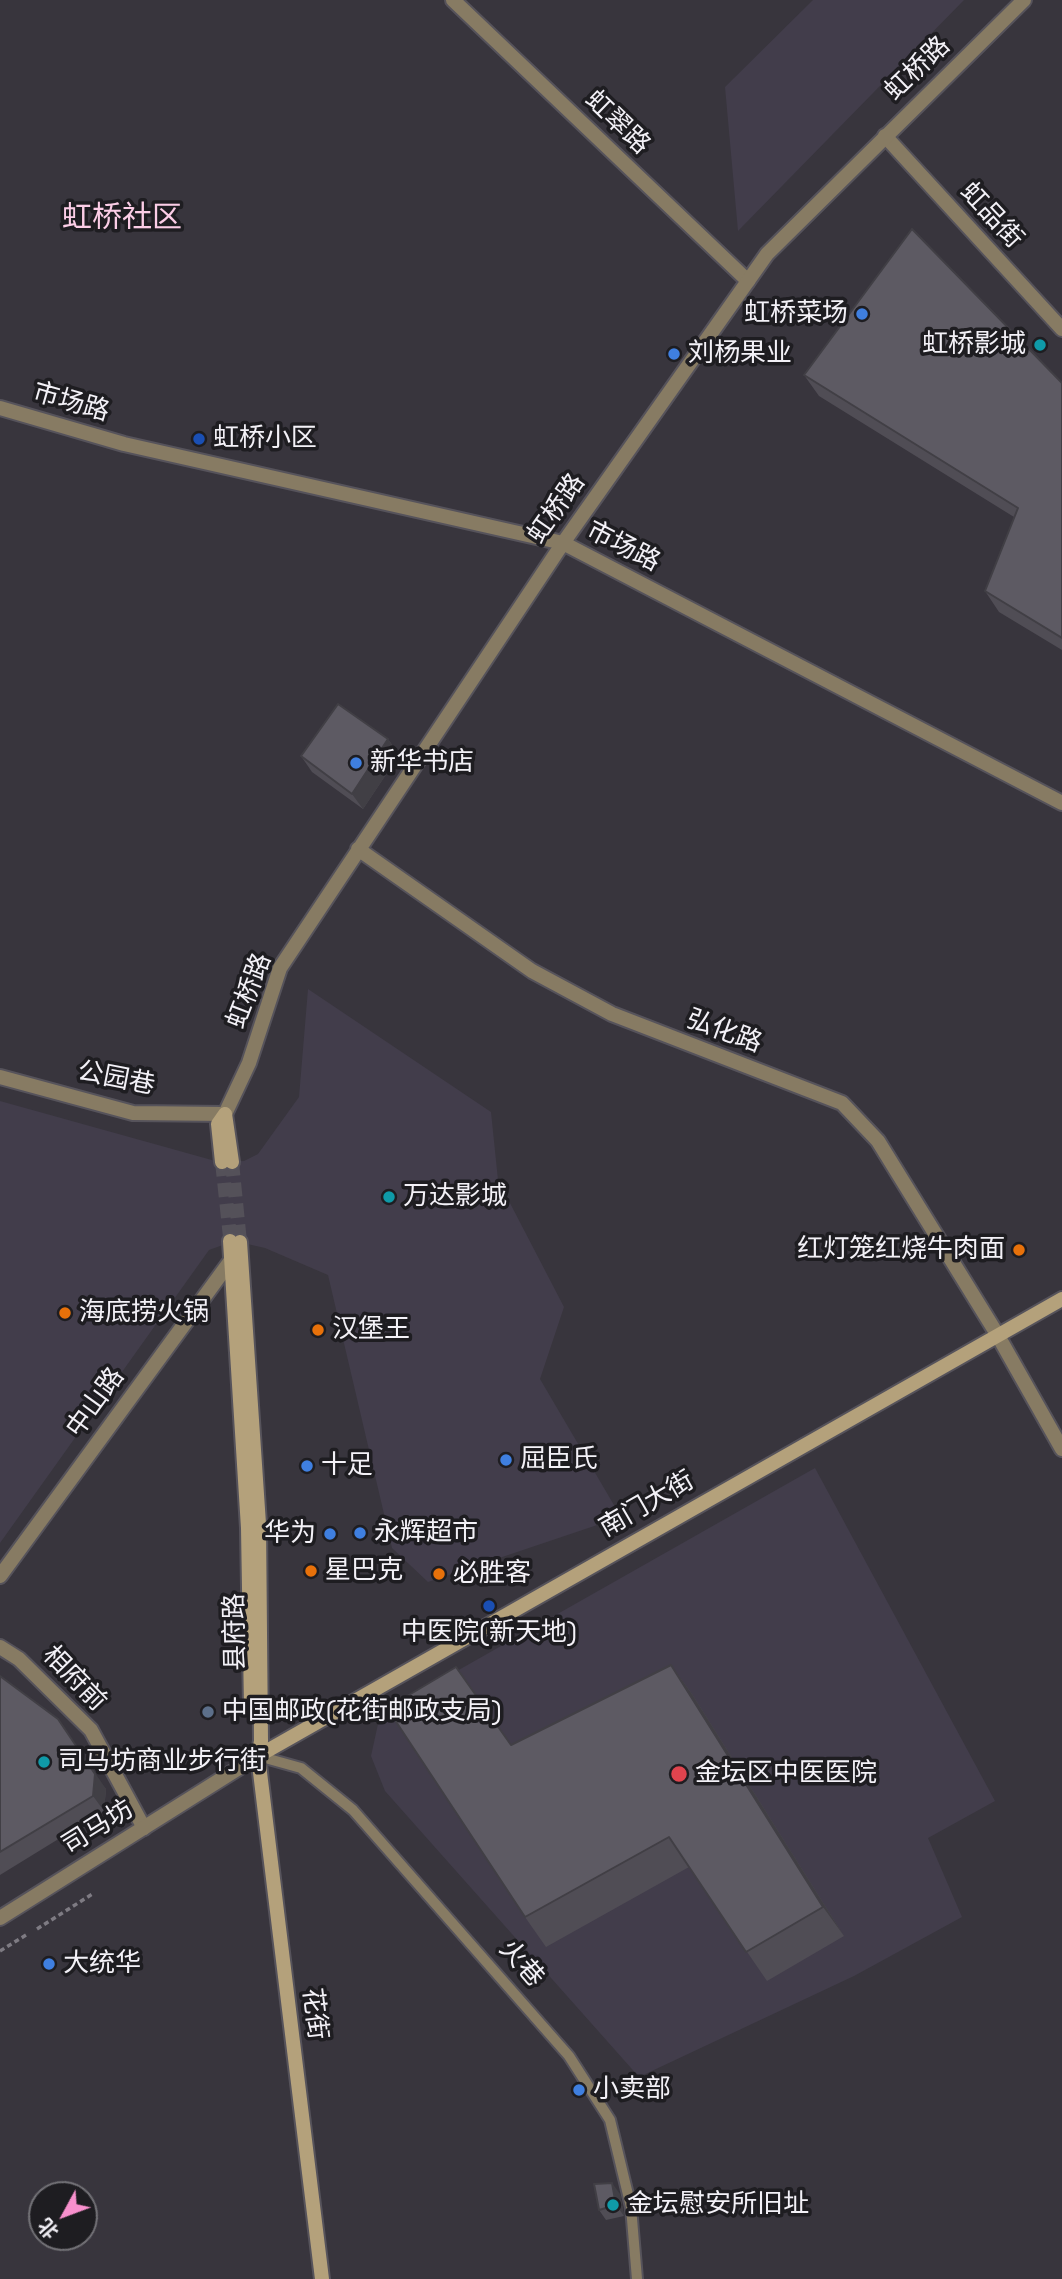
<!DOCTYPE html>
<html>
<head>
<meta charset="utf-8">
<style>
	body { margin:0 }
	#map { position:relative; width:1062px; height:2279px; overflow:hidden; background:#38353d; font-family:"Space Grotesk","Noto Sans SC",sans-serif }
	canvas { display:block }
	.north { position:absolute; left:28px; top:2181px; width:70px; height:70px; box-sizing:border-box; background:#1e1d21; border:2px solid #737277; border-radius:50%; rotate:229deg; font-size:19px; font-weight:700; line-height:28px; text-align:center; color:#f3f1f7 }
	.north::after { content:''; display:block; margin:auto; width:24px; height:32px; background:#f890cd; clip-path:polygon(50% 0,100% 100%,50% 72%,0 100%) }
</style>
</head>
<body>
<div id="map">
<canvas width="1062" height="2279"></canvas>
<div class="north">北</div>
</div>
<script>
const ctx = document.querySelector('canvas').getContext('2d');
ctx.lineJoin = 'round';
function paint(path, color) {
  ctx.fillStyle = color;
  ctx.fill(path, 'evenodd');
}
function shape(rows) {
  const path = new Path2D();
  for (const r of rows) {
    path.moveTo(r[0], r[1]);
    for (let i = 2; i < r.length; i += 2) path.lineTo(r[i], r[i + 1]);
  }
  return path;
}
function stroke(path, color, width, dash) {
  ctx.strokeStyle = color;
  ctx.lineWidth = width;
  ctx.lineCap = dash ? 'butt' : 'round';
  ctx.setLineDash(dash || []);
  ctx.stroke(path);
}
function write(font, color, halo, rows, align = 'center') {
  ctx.font = font + ' "Space Grotesk","Noto Sans SC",sans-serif';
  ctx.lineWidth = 7;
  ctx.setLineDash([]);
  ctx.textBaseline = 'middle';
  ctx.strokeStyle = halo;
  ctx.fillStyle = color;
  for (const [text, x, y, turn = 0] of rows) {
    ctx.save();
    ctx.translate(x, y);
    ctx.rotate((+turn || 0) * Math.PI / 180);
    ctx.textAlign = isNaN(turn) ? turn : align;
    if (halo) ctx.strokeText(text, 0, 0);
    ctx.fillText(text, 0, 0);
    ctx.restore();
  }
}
const built = shape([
	[813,0,964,0,738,231,725,87],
	[308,989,491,1112,498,1180,564,1307,540,1379,621,1517,428,1582,392,1548,328,1275,265,1248,234,1241,209,1250,0,1543,0,1101,219,1162,244,1161,258,1154,299,1097],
	[815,1468,995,1801,928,1838,962,1917,854,1976,639,2077,385,1791,371,1756,378,1724,404,1701]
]);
const secondaryTunnel = shape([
	[222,1162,230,1237],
	[232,1162,240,1242]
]);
const path = shape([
	[37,1929,94,1893],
	[0,1951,26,1935]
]);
const service = shape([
	[258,1756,301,1768,353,1810,569,2056,610,2120,631,2207,637,2279]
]);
const minor = shape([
	[453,0,748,281],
	[885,136,1062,329],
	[0,1077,133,1113,225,1114],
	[0,1576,232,1259],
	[0,1647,19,1659,91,1730,144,1828]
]);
const tertiary = shape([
	[0,408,124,444,563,543,1062,803],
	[358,849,532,971,612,1014,842,1103,878,1141,997,1334,1062,1449],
	[225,1114,249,1063,280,968,563,543,748,281,767,254,1024,0],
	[0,1918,258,1756]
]);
const secondary = shape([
	[225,1114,232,1162],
	[222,1162,218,1124,225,1114],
	[230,1241,248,1528,251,1707],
	[240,1242,259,1524,261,1741,258,1756,322,2279],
	[258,1756,1062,1299]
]);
const wall = shape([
	[804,375,1062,383,1062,650,999,612,985,591,1014,517,819,396],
	[388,739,399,755,363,809,312,772,301,756],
	[671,1665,692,1694,844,1936,767,1981,689,1867,546,1947,525,1917,511,1745],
	[0,1676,106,1789,104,1811,0,1875],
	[620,2194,624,2216,606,2220,599,2210]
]);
const shadedWall = shape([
	[388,739,399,755,363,809,352,794],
	[671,1665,692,1694,844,1936,823,1907],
	[69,1735,106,1789,104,1811,93,1796],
	[612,2183,620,2194,624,2216,616,2205]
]);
const building = shape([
	[912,229,1062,383,1062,638,985,591,1018,508,804,375,912,229],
	[338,704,388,739,352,794,301,756,338,704],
	[671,1665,823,1907,746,1952,669,1837,525,1917,387,1708,456,1667,511,1745,671,1665],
	[0,1676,58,1719,95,1774,93,1796,0,1852,0,1676],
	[612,2183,616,2205,599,2210,594,2184,612,2183]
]);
const markers = [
	[862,314,7,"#3f7fe0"],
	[1040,345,7,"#0f9aa8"],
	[674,354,7,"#3f7fe0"],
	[199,439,7,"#1a4fb4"],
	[356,763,7,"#3f7fe0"],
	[389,1197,7,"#0f9aa8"],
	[1019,1250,7,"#e8710a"],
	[65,1313,7,"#e8710a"],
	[318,1330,7,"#e8710a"],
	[506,1460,7,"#3f7fe0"],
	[307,1466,7,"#3f7fe0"],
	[360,1533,7,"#3f7fe0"],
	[330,1534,7,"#3f7fe0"],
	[311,1571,7,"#e8710a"],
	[439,1574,7,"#e8710a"],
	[489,1606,7,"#1a4fb4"],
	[208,1712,7,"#5c6f8a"],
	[44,1762,7,"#0f9aa8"],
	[679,1774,9,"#e0444e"],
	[49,1964,7,"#3f7fe0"],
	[579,2090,7,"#3f7fe0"],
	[613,2205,7,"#0f9aa8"]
];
const streetNames = [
	["虹桥路",918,69,-44],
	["虹翠路",617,123,44],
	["虹品街",991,216,47],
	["市场路",71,403,16],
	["虹桥路",557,509,-55],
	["市场路",623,547,27],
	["虹桥路",250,991,-69],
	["弘化路",724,1032,20],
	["公园巷",116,1079,11],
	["中山路",96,1403,-54],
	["南门大街",647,1505,-30],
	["县府路",236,1632,-91],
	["相府前",74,1679,46],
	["司马坊",98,1828,-32],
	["火巷",521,1964,49],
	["花街",314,2014,83]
];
const poiNames = [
	["虹桥菜场",848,314,"right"],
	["虹桥影城",1026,345,"right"],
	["刘杨果业",688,354],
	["虹桥小区",213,439],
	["新华书店",370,763],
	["万达影城",403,1197],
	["红灯笼红烧牛肉面",1005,1250,"right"],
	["海底捞火锅",79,1313],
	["汉堡王",332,1330],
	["屈臣氏",520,1460],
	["十足",321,1466],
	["永辉超市",374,1533],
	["华为",316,1534,"right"],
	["星巴克",325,1571],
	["必胜客",453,1574],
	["中医院(新天地)",489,1633,"center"],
	["中国邮政(花街邮政支局)",222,1712],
	["司马坊商业步行街",58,1762],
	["金坛区中医医院",695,1774],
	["大统华",63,1964],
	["小卖部",593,2090],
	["金坛慰安所旧址",627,2205]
];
const quarterNames = [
	["虹桥社区",122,219]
];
paint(built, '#423d4b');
stroke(secondaryTunnel, '#545159', 14, [14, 7]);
stroke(service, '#56535b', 14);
stroke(minor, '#56535b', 18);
stroke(tertiary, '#56535b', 18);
stroke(secondary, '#56535b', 18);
stroke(path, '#7e7b83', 3.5, [5, 3.5]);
stroke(service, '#877b63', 10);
stroke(minor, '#877b63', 14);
stroke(tertiary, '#877b63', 14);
stroke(secondary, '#b4a17b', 14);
paint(wall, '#504d55');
paint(shadedWall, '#413f45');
paint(building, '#5d5a63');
stroke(building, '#413f45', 2);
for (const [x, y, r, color] of markers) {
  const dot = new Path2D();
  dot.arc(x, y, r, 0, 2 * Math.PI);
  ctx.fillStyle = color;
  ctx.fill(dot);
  stroke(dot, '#1e1d21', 2.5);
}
write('26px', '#f3f1f7', '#1e1d21', streetNames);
write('26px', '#f3f1f7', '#1e1d21', poiNames, 'left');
write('30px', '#fbcde6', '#1e1d21', quarterNames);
</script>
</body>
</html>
